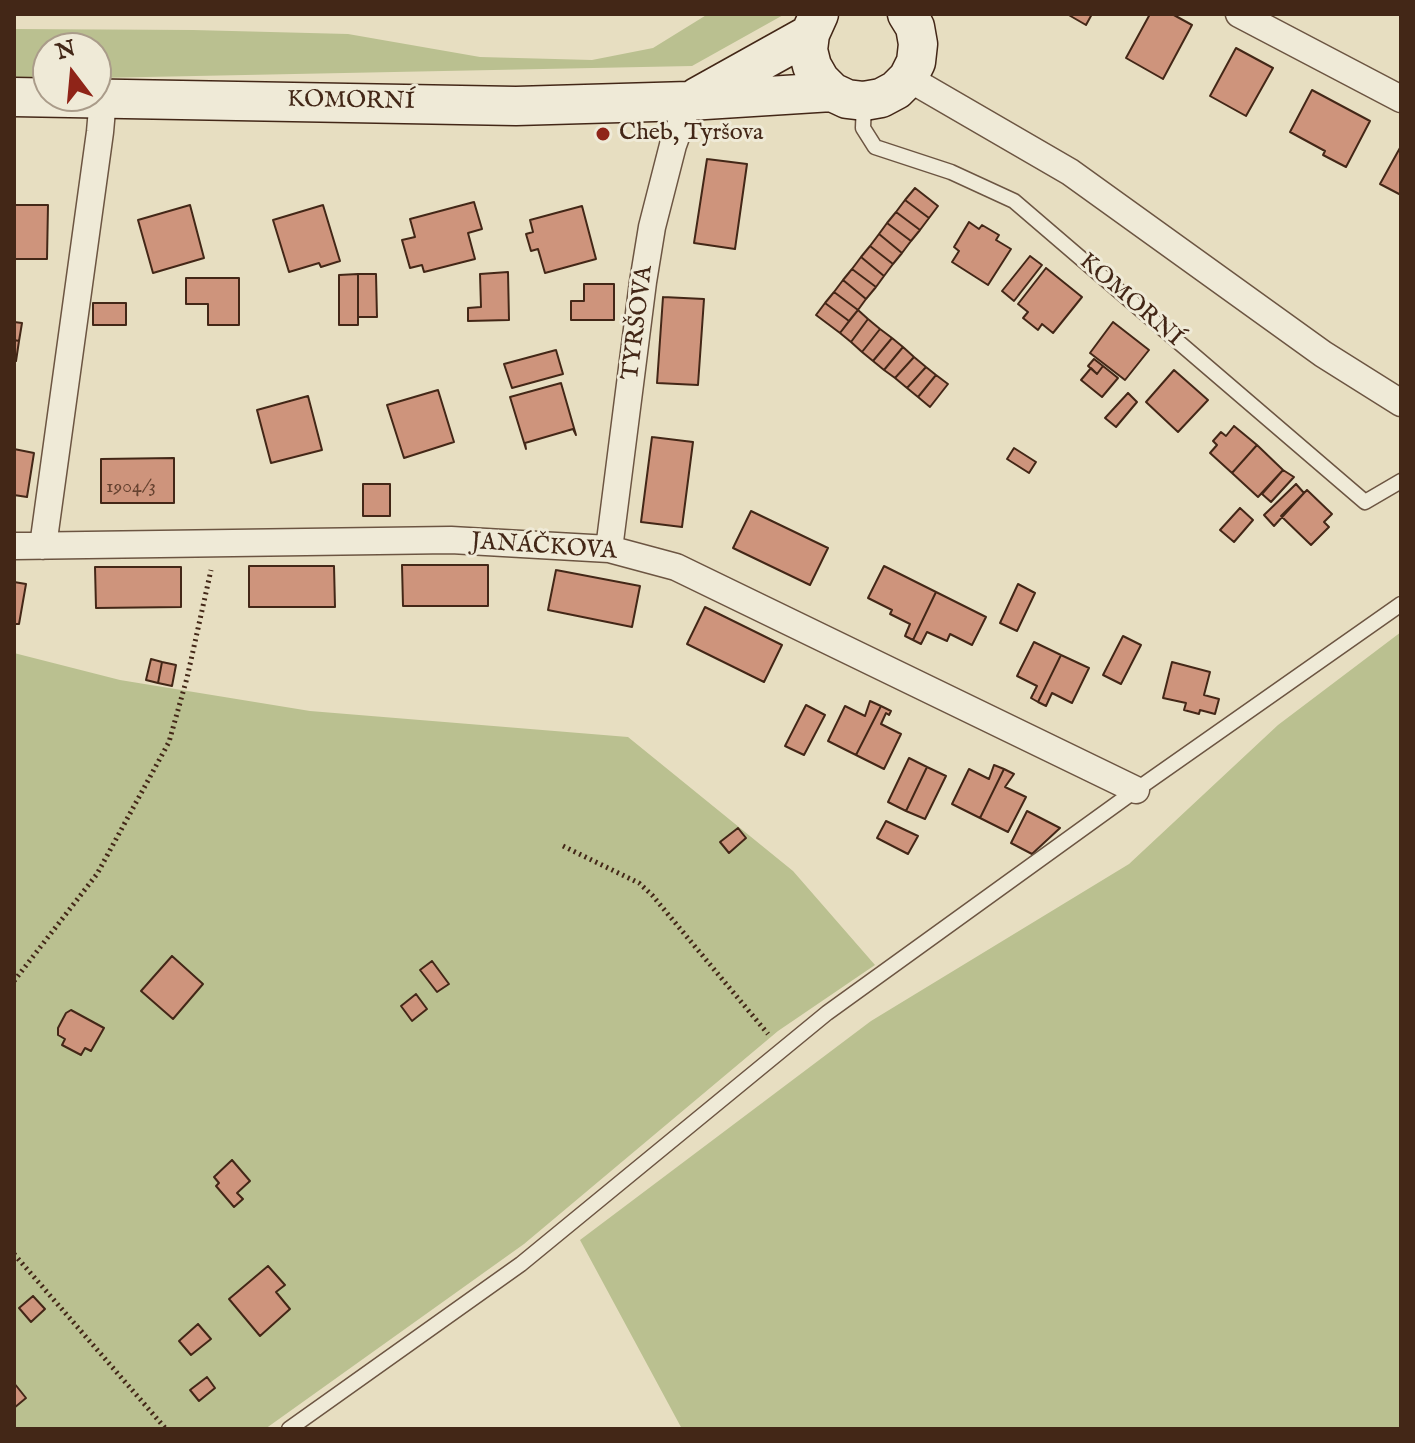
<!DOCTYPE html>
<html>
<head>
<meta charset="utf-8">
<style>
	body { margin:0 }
	#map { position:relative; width:1415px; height:1443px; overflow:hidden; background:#e7dec1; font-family:"IM FELL English",serif }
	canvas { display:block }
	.frame { position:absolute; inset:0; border:16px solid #432717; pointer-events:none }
	.north { position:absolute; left:32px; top:32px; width:80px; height:80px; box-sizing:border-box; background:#efead7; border:2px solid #aa9c8a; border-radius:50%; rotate:344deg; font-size:22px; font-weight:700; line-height:32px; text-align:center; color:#432717 }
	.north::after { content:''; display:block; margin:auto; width:28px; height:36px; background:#8f2418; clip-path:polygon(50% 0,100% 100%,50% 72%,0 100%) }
</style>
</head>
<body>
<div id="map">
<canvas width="1415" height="1443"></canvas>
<div class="frame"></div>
<div class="north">N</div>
</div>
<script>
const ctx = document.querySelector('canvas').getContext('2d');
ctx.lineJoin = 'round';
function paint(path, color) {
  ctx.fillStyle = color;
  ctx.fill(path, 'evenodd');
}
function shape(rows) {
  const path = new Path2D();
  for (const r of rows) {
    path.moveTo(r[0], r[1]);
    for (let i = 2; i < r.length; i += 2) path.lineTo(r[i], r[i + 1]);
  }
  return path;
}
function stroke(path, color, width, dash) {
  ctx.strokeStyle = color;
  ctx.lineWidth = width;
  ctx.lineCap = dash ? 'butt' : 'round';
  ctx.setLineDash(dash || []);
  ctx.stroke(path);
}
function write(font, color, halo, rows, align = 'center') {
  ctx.font = font + ' "IM FELL English",serif';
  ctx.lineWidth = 6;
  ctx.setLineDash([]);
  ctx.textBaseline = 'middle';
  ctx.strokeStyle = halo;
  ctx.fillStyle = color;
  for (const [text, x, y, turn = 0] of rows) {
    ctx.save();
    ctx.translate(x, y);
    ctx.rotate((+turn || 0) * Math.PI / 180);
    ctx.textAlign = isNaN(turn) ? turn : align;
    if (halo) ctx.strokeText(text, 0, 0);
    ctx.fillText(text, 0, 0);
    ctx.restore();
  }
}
const green = shape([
	[708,14,785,14,692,66,96,78,96,48,48,48,48,79,14,79,14,29,193,30,348,34,480,57,592,60,653,48],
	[1401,632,1401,1429,682,1429,580,1240,871,1021,1129,864,1278,725],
	[14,653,120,680,310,711,628,737,793,871,875,965,778,1031,524,1244,265,1429,14,1429]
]);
const building = shape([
	[1067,14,1092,14,1086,25,1067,14],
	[1150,14,1172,14,1192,25,1163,79,1126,58,1150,14],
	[1236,48,1273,68,1246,116,1210,96,1236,48],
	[1312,90,1370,121,1346,167,1323,155,1325,151,1290,132,1312,90],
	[1401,146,1401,195,1380,184,1401,146],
	[707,159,747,164,735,249,694,243,707,159],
	[915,188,938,206,929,218,905,200,915,188],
	[905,200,929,218,920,230,896,212,905,200],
	[474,202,482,229,468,233,475,259,424,272,422,265,410,268,402,240,415,237,410,219,474,202],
	[14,205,48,205,47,259,14,259,14,205],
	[190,205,204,258,153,273,138,220,190,205],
	[323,205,340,261,321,267,319,263,289,272,273,220,323,205],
	[582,206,596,259,545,273,538,249,531,251,526,234,533,232,530,220,582,206],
	[896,212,920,230,911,241,887,223,896,212],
	[969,222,979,229,982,225,999,235,996,240,1011,249,988,285,952,262,959,251,954,247,969,222],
	[887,223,911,241,902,253,879,234,887,223],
	[879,234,902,253,893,264,870,246,879,234],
	[870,246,893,264,884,276,861,257,870,246],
	[1030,256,1042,265,1014,301,1002,291,1030,256],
	[861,257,884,276,876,287,852,269,861,257],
	[1046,268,1082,297,1053,333,1042,324,1038,330,1023,318,1028,312,1018,304,1046,268],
	[852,269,876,287,866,299,843,280,852,269],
	[508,272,509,320,468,321,468,308,481,307,480,274,508,272],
	[358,274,358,325,339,325,339,275,358,274],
	[358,274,376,274,377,317,358,317,358,274],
	[186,278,239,278,239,325,208,325,208,304,186,304,186,278],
	[843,280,866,299,858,310,834,292,843,280],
	[584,284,614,284,614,320,571,320,571,301,584,301,584,284],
	[834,292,858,310,849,321,825,303,834,292],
	[663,297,704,299,698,385,657,383,663,297],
	[93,303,126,303,126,325,93,325,93,303],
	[825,303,849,321,840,333,816,315,825,303],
	[858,310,868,319,851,342,840,333,858,310],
	[868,319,880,329,862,352,851,342,868,319],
	[14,322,22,323,19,341,14,340,14,322],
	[1113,322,1149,350,1125,380,1090,353,1113,322],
	[880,329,892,338,873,361,862,352,880,329],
	[892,338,903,347,884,370,873,361,892,338],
	[14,340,19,341,16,361,14,361,14,340],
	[903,347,914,357,895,378,884,370,903,347],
	[556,350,563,374,512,388,504,364,556,350],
	[914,357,926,367,907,388,895,378,914,357],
	[1094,359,1103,366,1097,374,1088,366,1094,359],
	[1103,366,1118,378,1102,397,1081,380,1091,368,1097,374,1103,366],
	[926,367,936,375,918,397,907,388,926,367],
	[1174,370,1208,400,1178,432,1146,402,1174,370],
	[936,375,948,384,930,407,918,397,936,375],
	[561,383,576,435,573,429,525,443,526,449,510,397,561,383],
	[438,390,454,442,404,458,387,405,438,390],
	[1128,393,1137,402,1116,427,1105,418,1128,393],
	[308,396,322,450,271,463,257,410,308,396],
	[1234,426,1257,445,1232,473,1210,453,1217,445,1213,441,1221,432,1226,436,1234,426],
	[652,437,693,442,682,527,641,522,652,437],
	[1257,445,1283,470,1258,497,1232,473,1257,445],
	[1014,448,1036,462,1029,473,1007,459,1014,448],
	[14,449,34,453,27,497,14,495,14,449],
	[174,458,174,503,101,503,101,459,174,458],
	[1283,470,1294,477,1271,502,1262,494,1283,470],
	[363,484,390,484,390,516,363,516,363,484],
	[1296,484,1304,493,1274,526,1264,515,1296,484],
	[1307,490,1332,514,1324,522,1329,527,1311,545,1281,516,1307,490],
	[1240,508,1253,520,1234,542,1220,530,1240,508],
	[751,511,828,548,810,585,733,548,751,511],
	[402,565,488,565,488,606,403,606,402,565],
	[249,566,334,566,335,607,249,607,249,566],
	[884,566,936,592,913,640,905,636,910,624,890,614,892,610,868,598,884,566],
	[95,567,181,567,181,607,96,608,95,567],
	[556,570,640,586,632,627,548,610,556,570],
	[14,582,26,584,19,624,14,624,14,582],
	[1018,584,1035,593,1017,631,1000,623,1018,584],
	[936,592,986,617,972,645,950,634,947,641,927,632,921,644,913,640,936,592],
	[705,607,782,645,764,682,687,644,705,607],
	[1123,636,1141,645,1121,684,1103,675,1123,636],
	[1034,642,1061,655,1038,702,1031,698,1037,686,1017,676,1034,642],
	[1061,655,1089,668,1072,703,1052,693,1046,706,1038,702,1061,655],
	[151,659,162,662,158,683,146,680,151,659],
	[162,662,176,665,172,686,158,683,162,662],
	[1172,662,1210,672,1204,695,1219,699,1215,714,1200,710,1199,714,1184,710,1186,703,1163,698,1172,662],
	[870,701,881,706,856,755,828,741,845,706,865,716,870,701],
	[806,705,825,715,804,755,785,746,806,705],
	[881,706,891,711,889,715,886,713,881,724,901,734,884,769,856,755,881,706],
	[909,758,927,767,906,811,888,802,909,758],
	[994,765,1004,769,980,818,952,804,969,769,989,779,994,765],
	[927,767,946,776,925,819,906,811,927,767],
	[1004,769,1014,774,1005,787,1026,797,1008,832,980,818,1004,769],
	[1027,811,1060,828,1032,854,1011,843,1027,811],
	[886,821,918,836,908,854,877,838,886,821],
	[738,828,746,838,729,853,720,842,738,828],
	[172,956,203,984,173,1019,141,991,172,956],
	[432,961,449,984,437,992,420,970,432,961],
	[416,994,427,1009,412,1021,401,1006,416,994],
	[71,1010,104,1028,91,1051,85,1048,81,1055,62,1045,65,1039,58,1035,58,1028,66,1013,71,1010],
	[232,1160,250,1181,237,1193,243,1199,234,1207,216,1186,219,1183,214,1177,232,1160],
	[268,1266,285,1285,276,1292,290,1309,260,1336,229,1299,268,1266],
	[33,1296,45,1309,31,1322,19,1308,33,1296],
	[198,1324,211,1339,191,1355,179,1341,198,1324],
	[207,1377,215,1388,199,1401,190,1390,207,1377],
	[14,1383,26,1398,14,1408,14,1383]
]);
const path = shape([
	[563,846,639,883,652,895,768,1034],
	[14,981,97,874,169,742,187,678,211,570],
	[14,1254,166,1429]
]);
const lane = shape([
	[864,102,863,128,875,147,951,172,1014,201,1365,502,1401,481],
	[289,1429,521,1264,827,1013,1136,790,1401,604]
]);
const street = shape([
	[1239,14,1401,99],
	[908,78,1070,172,1323,354,1401,403],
	[14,546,451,540,609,549,676,567,1136,790],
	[43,546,100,132,103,98],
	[609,549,643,282,652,227,673,145,689,101]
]);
const secondary = shape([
	[819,14,810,34,808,50,812,66,820,80,832,92,847,99,864,101,881,98,896,90,908,78,916,62,918,44,915,27,907,14],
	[14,97,516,106,689,101,832,92],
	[697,97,810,34]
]);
const markers = [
	[603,134,8,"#8f2418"]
];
const numberNames = [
	["1904/3",131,488]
];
const streetNames = [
	["KOMORNÍ",351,102,1],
	["KOMORNÍ",1130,301,41],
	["TYRŠOVA",639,323,-83],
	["JANÁČKOVA",544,548,4]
];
const poiNames = [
	["Cheb, Tyršova",619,134]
];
paint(green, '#bac090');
paint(building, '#ce947c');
stroke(building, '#432717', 2);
stroke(lane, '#6c5542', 17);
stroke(street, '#6c5542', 29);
stroke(secondary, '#432717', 41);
stroke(path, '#432717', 5, [2, 4]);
stroke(lane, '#efead7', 14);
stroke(street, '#efead7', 26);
stroke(secondary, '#efead7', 38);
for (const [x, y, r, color] of markers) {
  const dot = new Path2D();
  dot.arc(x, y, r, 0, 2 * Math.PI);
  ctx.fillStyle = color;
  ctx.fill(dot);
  stroke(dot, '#efead7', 3);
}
write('20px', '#664230', null, numberNames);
write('24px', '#432717', '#efead7', streetNames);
write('24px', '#432717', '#efead7', poiNames, 'left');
</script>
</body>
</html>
